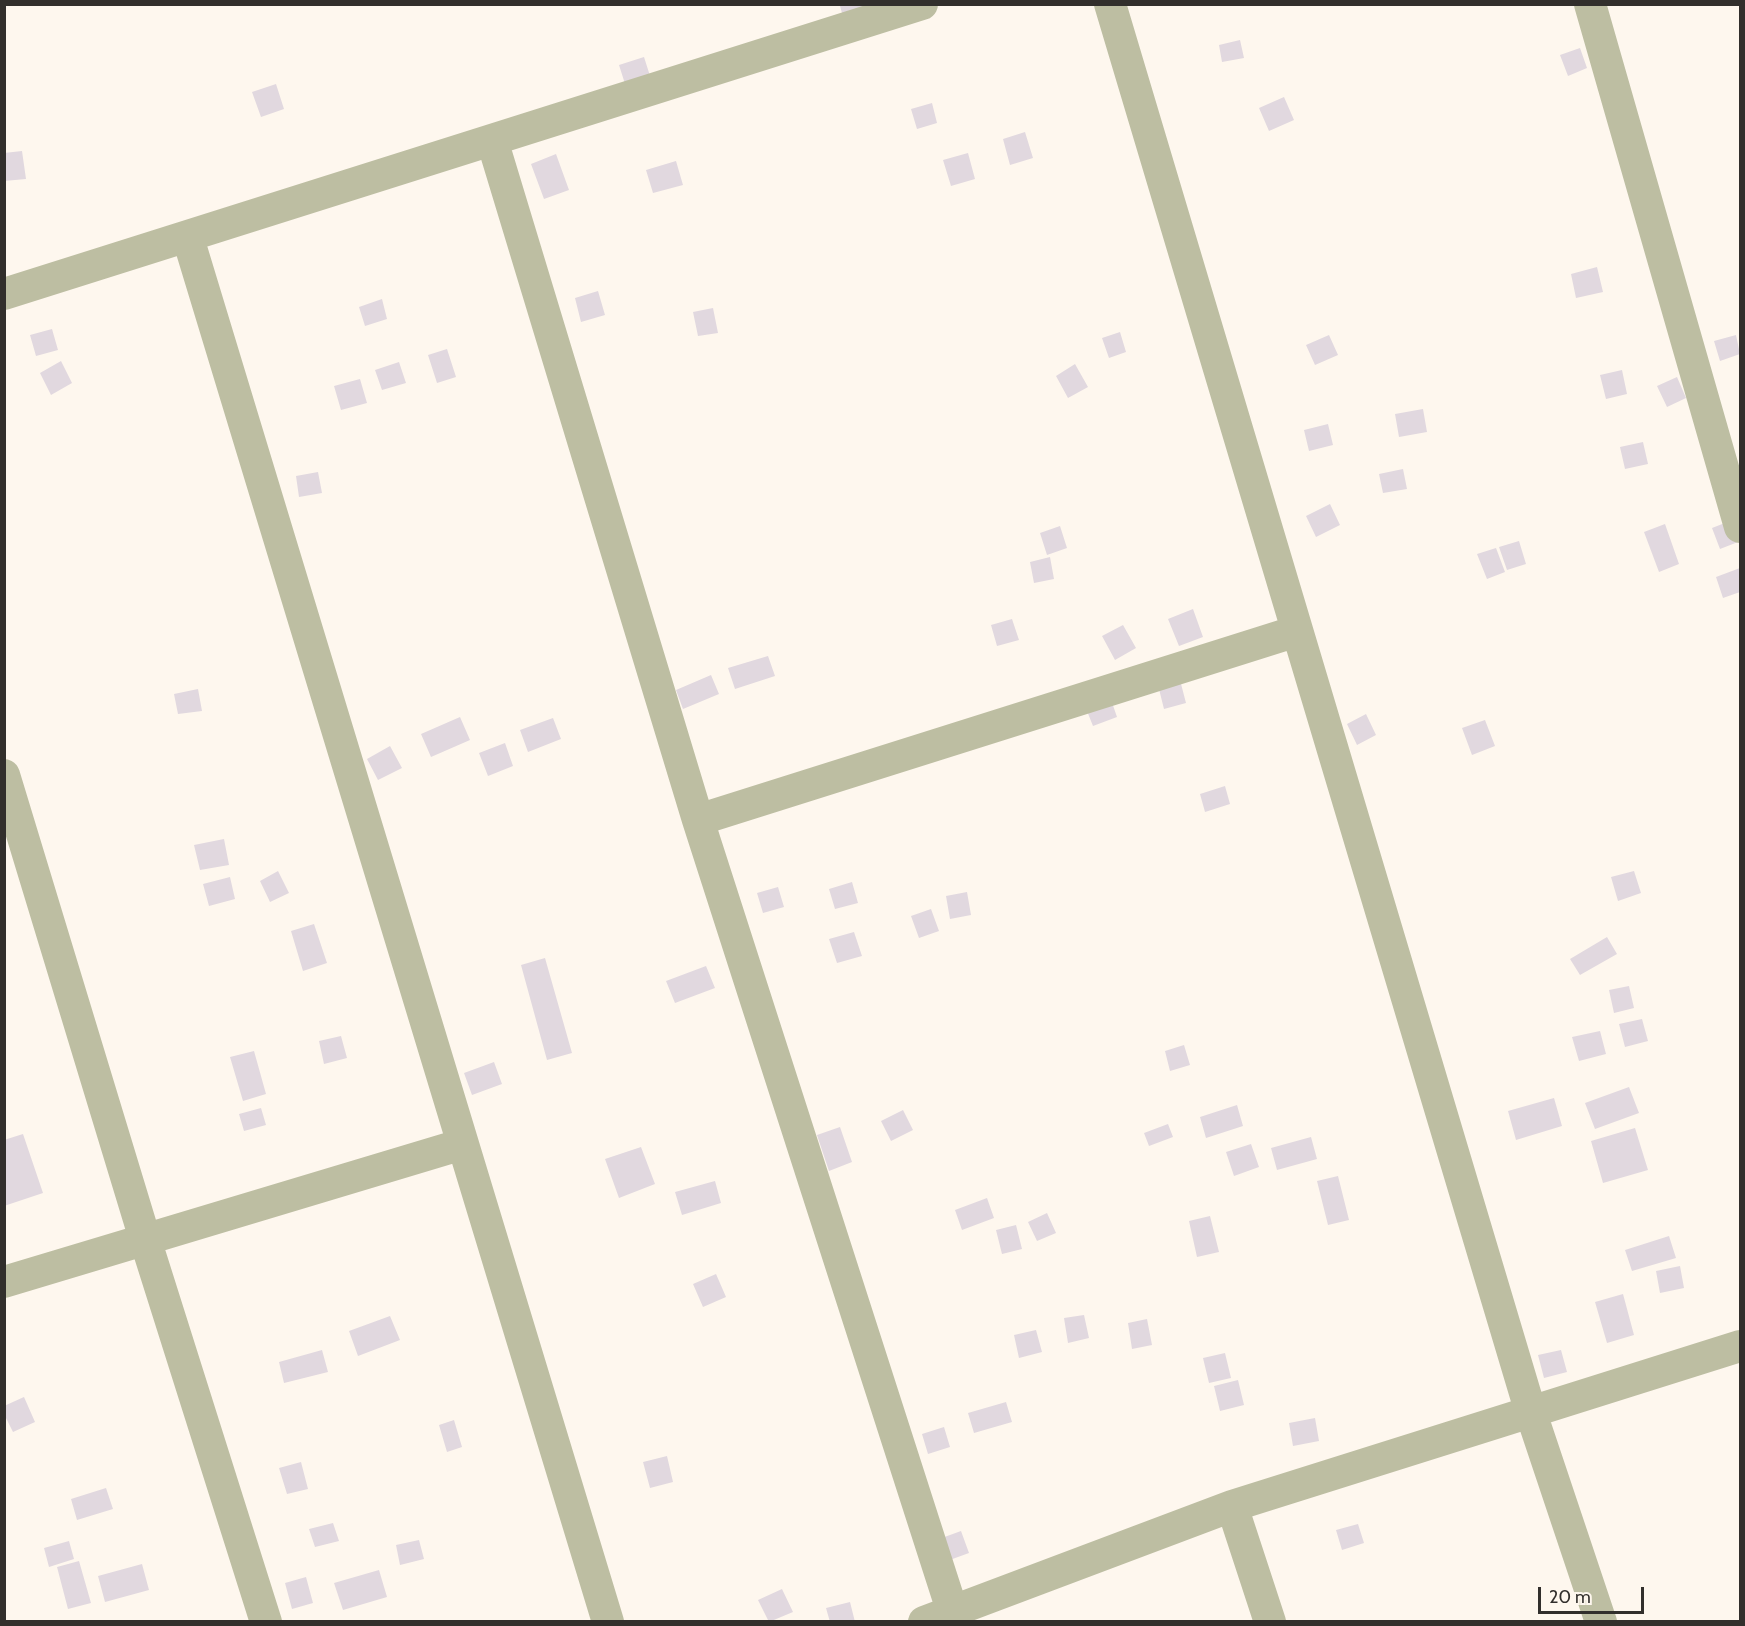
<!DOCTYPE html>
<html>
<head>
<meta charset="utf-8">
<style>
	body { margin:0 }
	#map { position:relative; width:1745px; height:1626px; overflow:hidden; background:#fef7ee; font-family:Cabin,sans-serif }
	canvas { display:block }
	.frame { position:absolute; inset:0; border:6px solid #322f2c; pointer-events:none }
	.scale { position:absolute; left:1538px; top:1587px; width:106px; height:27px; box-sizing:border-box; border:3px solid #322f2c; border-top:0; padding-left:8px; font-size:18px; line-height:21px; white-space:nowrap; color:#322f2c; -webkit-text-stroke:4px #fef7ee; paint-order:stroke }
</style>
</head>
<body>
<div id="map">
<canvas width="1745" height="1626"></canvas>
<div class="frame"></div>
<div class="scale">20 m</div>
</div>
<script>
const ctx = document.querySelector('canvas').getContext('2d');
ctx.lineJoin = 'round';
function paint(path, color) {
  ctx.fillStyle = color;
  ctx.fill(path, 'evenodd');
}
function shape(rows) {
  const path = new Path2D();
  for (const r of rows) {
    path.moveTo(r[0], r[1]);
    for (let i = 2; i < r.length; i += 2) path.lineTo(r[i], r[i + 1]);
  }
  return path;
}
function stroke(path, color, width, dash) {
  ctx.strokeStyle = color;
  ctx.lineWidth = width;
  ctx.lineCap = dash ? 'butt' : 'round';
  ctx.setLineDash(dash || []);
  ctx.stroke(path);
}
const building = shape([
	[862,4,867,21,846,27,840,6],
	[1240,40,1244,58,1222,62,1219,45],
	[1580,48,1587,68,1568,76,1560,55],
	[644,57,651,79,626,87,619,65],
	[276,84,284,109,261,117,252,92],
	[1284,97,1294,120,1269,131,1259,108],
	[932,103,937,123,917,129,911,109],
	[1025,132,1033,158,1010,165,1003,139],
	[22,151,26,179,4,181,4,153],
	[968,153,975,179,951,186,943,160],
	[556,154,569,190,544,199,531,164],
	[676,161,683,185,653,193,646,170],
	[1597,267,1603,292,1576,298,1571,274],
	[598,291,605,315,581,322,575,298],
	[382,299,387,319,365,326,359,307],
	[713,308,718,333,698,336,693,312],
	[52,329,58,350,36,356,30,335],
	[1120,332,1126,352,1109,358,1102,338],
	[1329,335,1338,355,1315,365,1306,345],
	[1736,335,1740,354,1720,361,1714,341],
	[447,349,456,377,437,383,428,355],
	[61,361,72,383,51,395,40,373],
	[399,362,406,383,382,390,375,370],
	[1075,364,1088,387,1068,398,1056,376],
	[1622,370,1627,394,1606,399,1600,375],
	[1677,377,1686,398,1667,407,1657,386],
	[360,379,367,403,341,410,334,386],
	[1423,409,1427,432,1399,437,1395,414],
	[1328,424,1333,445,1309,451,1304,430],
	[1643,442,1648,464,1625,469,1620,447],
	[1403,469,1407,489,1383,493,1379,474],
	[318,472,322,493,299,497,296,476],
	[1330,504,1340,525,1316,537,1306,516],
	[1730,521,1738,542,1720,549,1712,528],
	[1665,524,1679,564,1659,572,1644,532],
	[1060,526,1067,548,1047,555,1040,533],
	[1519,541,1526,564,1507,570,1499,547],
	[1496,548,1505,572,1487,579,1477,554],
	[1050,557,1054,579,1034,583,1030,562],
	[1740,568,1740,592,1723,598,1716,577],
	[1193,609,1203,637,1179,646,1168,619],
	[1012,619,1019,640,997,646,991,625],
	[1123,625,1136,648,1115,660,1102,636],
	[768,656,775,676,735,689,728,668],
	[711,675,719,694,683,709,676,690],
	[1180,680,1186,703,1164,709,1158,685],
	[198,689,202,711,178,714,174,694],
	[1108,691,1117,717,1093,726,1083,701],
	[1366,714,1376,735,1357,745,1347,724],
	[460,717,470,740,431,757,421,734],
	[553,718,561,739,528,752,520,730],
	[1485,720,1495,746,1472,755,1462,728],
	[505,743,513,766,488,776,479,753],
	[390,746,402,768,378,780,367,759],
	[1225,786,1230,804,1205,812,1200,794],
	[224,839,229,865,200,870,194,845],
	[278,871,289,893,270,902,260,881],
	[1634,871,1641,893,1618,901,1611,877],
	[230,877,235,899,209,906,203,884],
	[852,882,858,903,835,909,829,889],
	[778,887,784,907,763,913,757,893],
	[967,892,971,915,950,919,946,896],
	[931,909,939,931,919,938,911,916],
	[314,924,327,963,303,971,291,931],
	[854,932,862,956,837,963,829,939],
	[1607,937,1617,954,1580,975,1570,959],
	[545,958,572,1053,547,1060,521,965],
	[706,966,715,988,675,1003,666,981],
	[1629,986,1634,1008,1614,1013,1609,990],
	[1642,1019,1648,1041,1625,1047,1619,1024],
	[1600,1031,1606,1054,1579,1061,1572,1037],
	[341,1036,347,1058,324,1064,319,1041],
	[1184,1045,1190,1065,1170,1071,1165,1051],
	[254,1051,266,1094,243,1101,230,1057],
	[494,1062,502,1084,472,1095,464,1073],
	[1629,1087,1639,1113,1595,1129,1585,1103],
	[1554,1098,1562,1126,1516,1140,1508,1111],
	[1237,1105,1243,1126,1206,1138,1200,1117],
	[261,1108,266,1125,244,1131,239,1114],
	[903,1110,913,1130,891,1141,881,1121],
	[1168,1124,1173,1137,1149,1146,1144,1133],
	[840,1127,852,1162,829,1171,817,1135],
	[1635,1128,1648,1170,1603,1183,1591,1141],
	[23,1134,43,1193,4,1206,4,1140],
	[1311,1137,1317,1159,1277,1170,1271,1148],
	[1251,1144,1259,1167,1234,1176,1226,1152],
	[641,1147,655,1184,619,1198,605,1159],
	[1338,1176,1349,1220,1328,1225,1317,1181],
	[715,1181,721,1203,682,1215,675,1192],
	[987,1198,994,1218,962,1230,955,1210],
	[1047,1213,1056,1233,1037,1241,1028,1222],
	[1210,1216,1219,1252,1197,1257,1189,1221],
	[1016,1225,1022,1249,1002,1254,996,1230],
	[1669,1236,1676,1258,1632,1271,1625,1250],
	[1680,1266,1684,1288,1660,1293,1656,1271],
	[716,1274,726,1297,703,1307,693,1284],
	[1623,1294,1634,1335,1607,1343,1595,1302],
	[1084,1315,1089,1338,1068,1343,1064,1318],
	[390,1316,400,1340,358,1356,349,1331],
	[1147,1319,1152,1345,1132,1349,1128,1323],
	[1036,1330,1042,1352,1019,1358,1014,1335],
	[322,1350,328,1372,284,1383,279,1362],
	[1561,1350,1567,1372,1544,1378,1538,1355],
	[1225,1353,1231,1378,1209,1383,1203,1358],
	[1238,1380,1244,1405,1220,1411,1214,1386],
	[24,1397,35,1422,13,1432,4,1414,4,1406],
	[1006,1402,1012,1422,974,1433,968,1413],
	[1315,1418,1319,1441,1293,1446,1289,1423],
	[454,1420,462,1447,447,1452,439,1425],
	[944,1427,950,1447,928,1454,922,1434],
	[667,1456,673,1482,650,1488,643,1462],
	[301,1462,308,1489,287,1494,279,1468],
	[106,1488,113,1509,77,1520,71,1499],
	[333,1523,339,1541,315,1547,309,1529],
	[1358,1524,1364,1543,1342,1550,1336,1530],
	[961,1531,969,1553,947,1561,939,1539],
	[419,1540,424,1559,400,1565,396,1545],
	[69,1541,74,1559,49,1567,44,1548],
	[79,1561,91,1603,68,1609,57,1567],
	[142,1564,149,1590,105,1602,98,1576],
	[379,1570,387,1597,343,1610,334,1583],
	[306,1577,313,1603,292,1609,285,1583],
	[782,1589,793,1612,769,1622,758,1600],
	[850,1602,855,1622,830,1622,826,1608]
]);
const street = shape([
	[1110,4,1531,1413,1601,1622],
	[1590,4,1740,527],
	[492,140,698,820,953,1613],
	[188,238,608,1622],
	[4,294,922,4],
	[4,775,145,1239,266,1622],
	[698,820,1297,631],
	[4,1282,463,1144],
	[1232,1506,1270,1622],
	[924,1622,1232,1506,1740,1346]
]);
paint(building, '#e1d8df');
stroke(street, '#bdbea2', 32);
</script>
</body>
</html>
